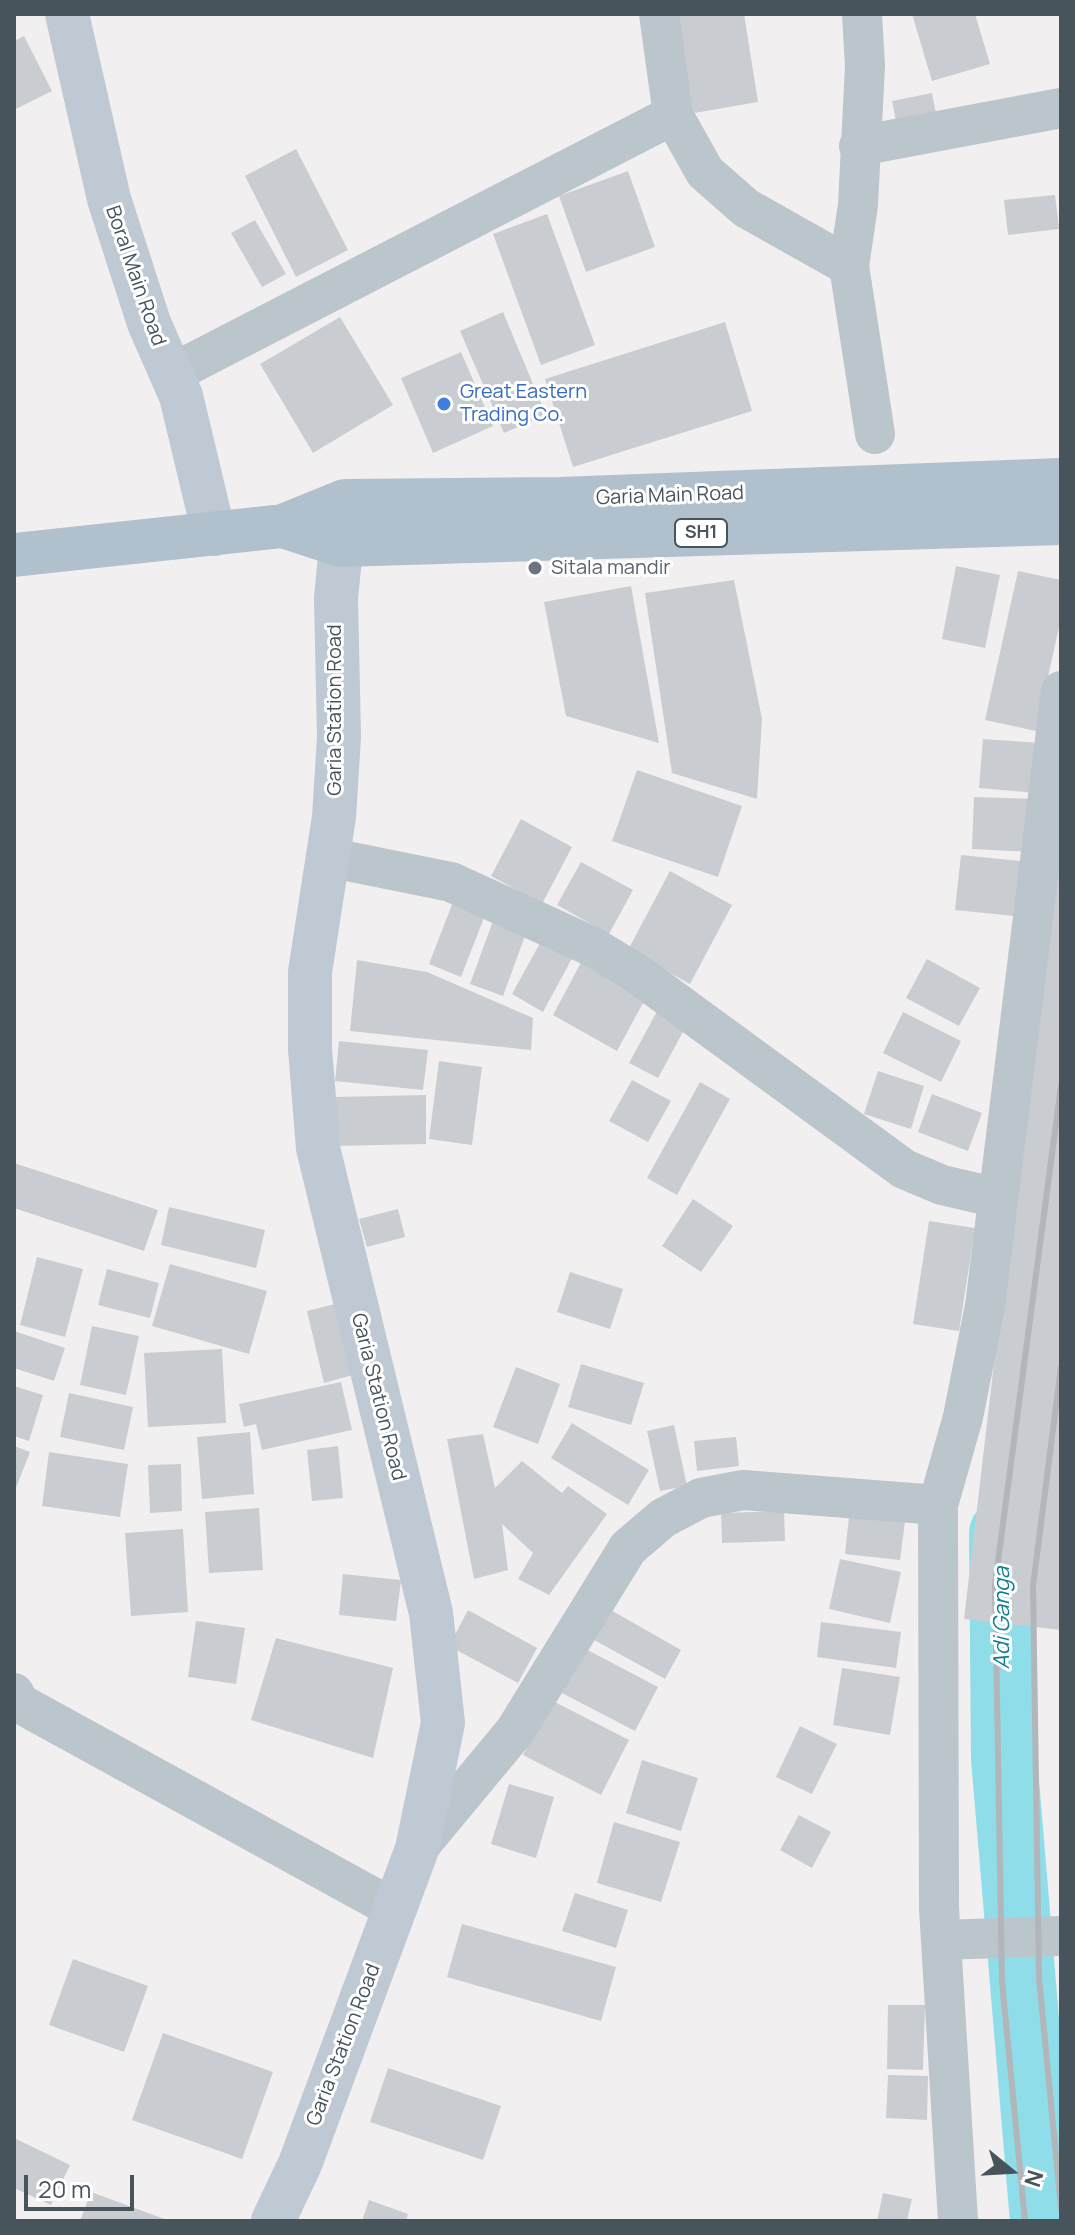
<!DOCTYPE html>
<html>
<head>
<meta charset="utf-8">
<style>
	body { margin:0 }
	#map { position:relative; width:1075px; height:2235px; overflow:hidden; background:#f2eff0; font-family:Manrope,sans-serif }
	canvas { display:block }
	.frame { position:absolute; inset:0; border:16px solid #48545c; pointer-events:none }
	.north { position:absolute; left:971px; top:2131px; width:80px; height:80px; -webkit-text-stroke:6px #fff; paint-order:stroke; rotate:108deg; font-size:22px; font-weight:700; line-height:32px; text-align:center; color:#48545c }
	.north::after { content:''; display:block; margin:auto; width:28px; height:36px; background:#48545c; clip-path:polygon(50% 0,100% 100%,50% 72%,0 100%) }
	.scale { position:absolute; left:24px; top:2175px; width:110px; height:36px; box-sizing:border-box; border:4px solid #48545c; border-top:0; padding-left:10px; font-size:24px; line-height:28px; white-space:nowrap; color:#48545c; -webkit-text-stroke:6px #fff; paint-order:stroke }
</style>
</head>
<body>
<div id="map">
<canvas width="1075" height="2235"></canvas>
<div class="frame"></div>
<div class="north">N</div>
<div class="scale">20 m</div>
</div>
<script>
const ctx = document.querySelector('canvas').getContext('2d');
ctx.lineJoin = 'round';
function shape(rows) {
  const path = new Path2D();
  for (const r of rows) {
    path.moveTo(r[0], r[1]);
    for (let i = 2; i < r.length; i += 2) path.lineTo(r[i], r[i + 1]);
  }
  return path;
}
function stroke(path, color, width, dash) {
  ctx.strokeStyle = color;
  ctx.lineWidth = width;
  ctx.lineCap = dash ? 'butt' : 'round';
  ctx.setLineDash(dash || []);
  ctx.stroke(path);
}
function paint(path, color) {
  ctx.fillStyle = color;
  ctx.fill(path, 'evenodd');
}
function write(font, color, halo, rows, align = 'center') {
  ctx.font = font + ' Manrope,sans-serif';
  ctx.lineWidth = 6;
  ctx.setLineDash([]);
  ctx.textBaseline = 'middle';
  ctx.strokeStyle = halo;
  ctx.fillStyle = color;
  for (const [text, x, y, turn = 0] of rows) {
    ctx.save();
    ctx.translate(x, y);
    ctx.rotate((+turn || 0) * Math.PI / 180);
    ctx.textAlign = isNaN(turn) ? turn : align;
    if (halo) ctx.strokeText(text, 0, 0);
    ctx.fillText(text, 0, 0);
    ctx.restore();
  }
}
const river = shape([
	[1002,1533,1004,1758,1043,2221]
]);
const building = shape([
	[674,14,744,14,758,102,683,115],
	[912,14,975,14,990,64,932,81],
	[24,36,52,91,14,110,14,41],
	[932,93,937,119,897,126,892,101],
	[296,149,348,250,296,277,245,176],
	[628,171,655,247,586,272,559,196],
	[1055,195,1059,229,1008,235,1004,200],
	[547,214,595,345,541,365,493,234],
	[255,220,286,274,262,287,231,233],
	[503,312,546,415,504,433,460,331],
	[340,317,393,405,313,453,260,364],
	[725,322,752,411,573,467,545,379],
	[461,352,493,426,433,453,401,378],
	[956,566,1000,575,985,648,942,639],
	[1018,571,1061,580,1061,618,1036,731,985,720],
	[734,580,762,719,757,799,672,773,645,593],
	[631,586,659,743,566,716,544,602],
	[983,739,1040,743,1036,793,979,788],
	[637,770,742,806,718,877,612,841],
	[974,797,1036,799,1033,852,972,849],
	[1059,809,1061,810,1061,1630,964,1619],
	[521,819,572,847,542,904,491,876],
	[961,855,1030,862,1024,917,955,910],
	[581,862,633,890,609,934,557,905],
	[670,871,732,905,690,984,628,950],
	[455,897,487,910,461,977,429,964],
	[497,910,530,922,503,996,470,984],
	[545,934,576,951,543,1012,512,994],
	[585,955,650,990,617,1051,553,1015],
	[927,959,980,988,959,1026,906,998],
	[357,960,427,972,533,1018,531,1050,350,1031],
	[661,1004,690,1019,658,1078,629,1063],
	[903,1012,961,1041,941,1082,883,1053],
	[339,1041,428,1050,423,1090,335,1081],
	[439,1061,482,1067,472,1145,429,1139],
	[878,1071,924,1086,911,1129,864,1114],
	[632,1080,671,1101,648,1142,609,1121],
	[700,1082,730,1099,677,1195,647,1178],
	[932,1094,982,1113,968,1151,918,1132],
	[426,1095,426,1144,333,1146,333,1097],
	[14,1163,158,1210,144,1251,14,1208],
	[693,1199,733,1226,701,1272,662,1246],
	[169,1207,265,1230,256,1268,161,1245],
	[398,1209,405,1237,367,1247,359,1219],
	[929,1221,975,1228,959,1331,913,1324],
	[37,1257,83,1269,65,1337,20,1325],
	[170,1264,267,1291,249,1354,152,1326],
	[107,1269,159,1283,150,1318,98,1305],
	[570,1272,623,1289,610,1329,557,1312],
	[335,1304,353,1375,324,1383,307,1311],
	[92,1326,139,1336,126,1395,80,1385],
	[14,1331,65,1348,54,1381,14,1368],
	[222,1349,226,1423,148,1427,144,1353],
	[581,1364,644,1383,631,1425,568,1407],
	[516,1367,560,1384,538,1444,493,1427],
	[341,1382,352,1430,262,1450,256,1424,244,1427,239,1404],
	[14,1386,43,1395,29,1441,14,1436],
	[69,1393,133,1407,124,1450,60,1437],
	[572,1423,649,1470,628,1505,551,1458],
	[674,1425,687,1486,660,1491,647,1431],
	[250,1432,254,1494,202,1499,197,1437],
	[483,1434,495,1488,522,1461,562,1493,568,1486,607,1514,549,1595,518,1579,533,1553,502,1524,508,1570,474,1579,447,1439],
	[736,1437,739,1466,697,1471,694,1441],
	[14,1446,30,1452,14,1493],
	[338,1446,343,1498,312,1501,307,1450],
	[49,1452,128,1464,120,1517,42,1506],
	[181,1464,182,1511,150,1513,148,1465],
	[850,1507,906,1514,900,1560,845,1554],
	[259,1508,263,1570,209,1573,205,1512],
	[784,1511,785,1541,722,1543,721,1513],
	[183,1529,188,1612,131,1616,125,1533],
	[840,1559,901,1572,890,1623,829,1609],
	[343,1574,401,1580,396,1621,339,1615],
	[602,1605,681,1650,665,1679,585,1635],
	[468,1610,537,1648,518,1683,449,1646],
	[196,1621,245,1628,236,1684,188,1677],
	[821,1622,901,1632,896,1668,817,1657],
	[276,1638,393,1668,373,1758,251,1720],
	[578,1645,658,1687,635,1731,556,1690],
	[842,1668,900,1677,890,1735,833,1725],
	[551,1700,629,1740,601,1795,523,1755],
	[800,1726,837,1744,812,1794,776,1777],
	[642,1760,698,1778,681,1831,626,1813],
	[509,1784,554,1797,536,1858,491,1844],
	[799,1815,831,1832,812,1868,780,1850],
	[614,1822,680,1842,661,1902,597,1883],
	[575,1893,628,1910,616,1948,562,1931],
	[462,1924,616,1967,601,2021,447,1977],
	[73,1959,148,1986,124,2052,49,2025],
	[888,2005,925,2005,923,2070,887,2069],
	[163,2033,273,2072,242,2159,132,2120],
	[388,2068,501,2106,483,2160,370,2122],
	[888,2075,928,2076,927,2120,886,2118],
	[14,2138,70,2165,51,2205,14,2188],
	[91,2192,170,2221,80,2221],
	[883,2193,912,2199,907,2221,877,2221],
	[369,2200,408,2214,406,2221,362,2221]
]);
const street = shape([
	[659,14,673,115,705,172,746,208,849,266,858,205,865,66,862,14],
	[859,146,1061,108],
	[849,266,875,434],
	[171,374,673,115],
	[327,857,451,882,593,947,636,973,904,1169,942,1185,998,1198],
	[14,1693,19,1703,396,1910],
	[417,1849,515,1731,628,1548,663,1518,701,1498,743,1490,938,1505],
	[941,1940,1061,1936],
	[958,2221,939,1908,938,1505,963,1417,985,1306,1061,691]
]);
const secondary = shape([
	[67,14,109,199,149,323,181,396,214,534],
	[273,2221,300,2164,417,1849,443,1723,431,1613,318,1148,310,1049,310,972,334,817,339,737,336,598,345,507]
]);
const primary = shape([
	[283,526,341,545,1061,523],
	[14,555,283,526,345,501,560,499,1061,480]
]);
const rail = shape([
	[1061,1367,1033,1586,1039,1978,1061,2208],
	[1025,2221,1002,1981,995,1584,1061,1086]
]);
const markers = [
	[444,404,8,"#3f7fe0"],
	[535,568,8,"#6b7280"]
];
const shields = [
	[701,533,52]
];
const shieldNames = [
	["SH1",701,533]
];
const streetNames = [
	["Boral Main Road",135,276,71],
	["Garia Main Road",670,496,-2],
	["Garia Station Road",335,710,-90],
	["Garia Station Road",378,1397,76],
	["Garia Station Road",344,2045,-69]
];
const shopNames = [
	["Great Eastern",460,392],
	["Trading Co.",460,415]
];
const worshipNames = [
	["Sitala mandir",551,568]
];
const waterNames = [
	["Adi Ganga",1003,1618,-90]
];
stroke(river, '#8edde9', 66);
paint(building, '#c9cdd2');
stroke(street, '#bbc5cc', 40);
stroke(secondary, '#bec9d3', 44);
stroke(primary, '#b0c1cd', 44);
stroke(rail, '#b2b5b9', 6);
for (const [x, y, r, color] of markers) {
  const dot = new Path2D();
  dot.arc(x, y, r, 0, 2 * Math.PI);
  ctx.fillStyle = color;
  ctx.fill(dot);
  stroke(dot, '#fff', 3);
}
for (const [x, y, w] of shields) {
  const box = new Path2D();
  box.roundRect(x - w / 2, y - 14, w, 28, 6);
  ctx.fillStyle = '#fff';
  ctx.fill(box);
  stroke(box, '#48545c', 2);
}
write('bold 18px', '#48545c', null, shieldNames);
write('20px', '#48545c', '#fff', streetNames);
write('20px', '#366cbe', '#fff', shopNames, 'left');
write('20px', '#5b616d', '#fff', worshipNames, 'left');
write('italic 22px', '#117e90', '#fff', waterNames);
</script>
</body>
</html>
